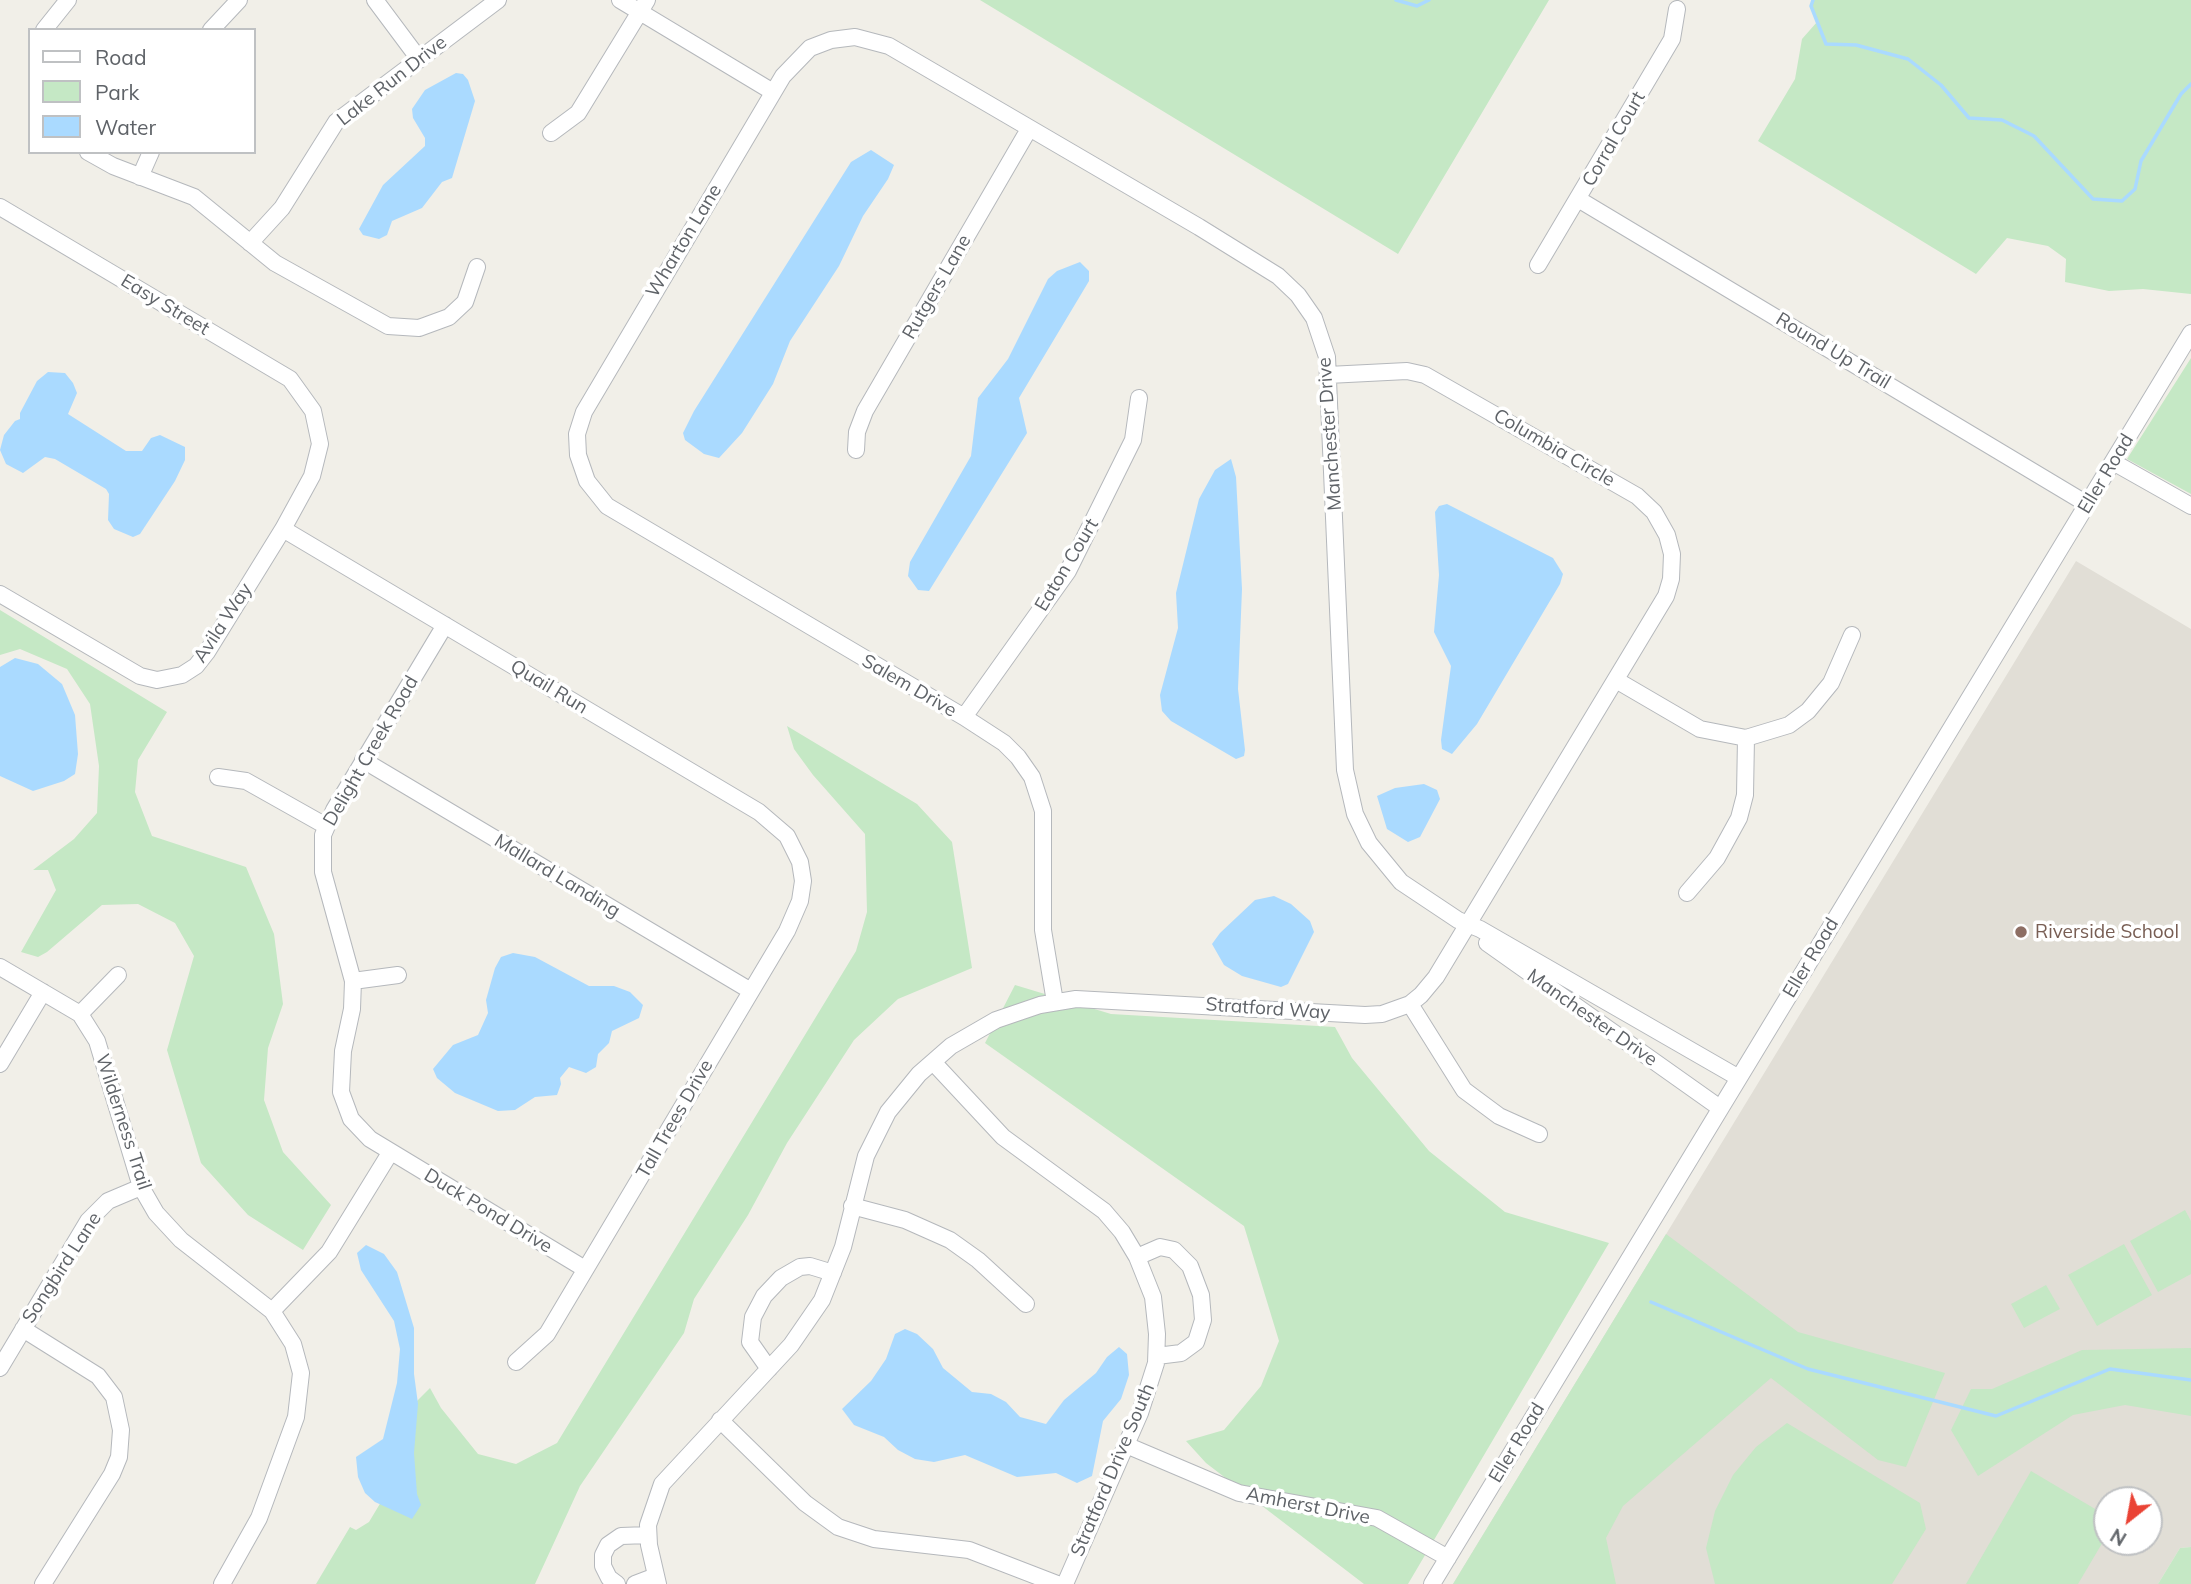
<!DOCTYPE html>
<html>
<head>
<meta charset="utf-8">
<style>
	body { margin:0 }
	#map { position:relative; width:2191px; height:1584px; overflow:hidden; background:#f1efe8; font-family:Mulish,sans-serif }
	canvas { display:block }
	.legend { position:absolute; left:28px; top:28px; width:228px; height:126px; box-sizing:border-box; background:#fff; border:2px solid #bfc1c3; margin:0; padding:9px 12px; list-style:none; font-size:21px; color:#5f6368 }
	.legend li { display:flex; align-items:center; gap:14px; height:35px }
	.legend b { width:35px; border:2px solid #bfc1c3 }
	.north { position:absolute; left:2093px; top:1486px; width:70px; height:70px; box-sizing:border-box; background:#fff; border:2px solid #bfc1c3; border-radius:50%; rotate:211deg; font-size:19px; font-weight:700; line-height:28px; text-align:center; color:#5f6368 }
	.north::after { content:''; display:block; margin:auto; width:24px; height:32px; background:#ea4335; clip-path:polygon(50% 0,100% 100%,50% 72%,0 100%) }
</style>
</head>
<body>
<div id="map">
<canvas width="2191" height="1584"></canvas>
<ul class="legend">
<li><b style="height:9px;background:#fff"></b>Road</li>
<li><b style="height:19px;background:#c5e8c5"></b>Park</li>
<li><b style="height:19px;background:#aadaff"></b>Water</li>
</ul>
<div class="north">N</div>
</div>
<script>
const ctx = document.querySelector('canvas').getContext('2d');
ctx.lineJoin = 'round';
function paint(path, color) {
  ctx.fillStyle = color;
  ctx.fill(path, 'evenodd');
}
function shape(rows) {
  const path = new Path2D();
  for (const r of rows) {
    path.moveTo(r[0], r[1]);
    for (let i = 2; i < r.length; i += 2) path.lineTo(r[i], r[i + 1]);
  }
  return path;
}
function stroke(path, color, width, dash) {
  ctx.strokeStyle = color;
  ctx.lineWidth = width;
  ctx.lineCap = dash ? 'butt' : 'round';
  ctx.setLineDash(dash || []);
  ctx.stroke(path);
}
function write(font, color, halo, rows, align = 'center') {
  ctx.font = font + ' Mulish,sans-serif';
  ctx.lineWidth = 7;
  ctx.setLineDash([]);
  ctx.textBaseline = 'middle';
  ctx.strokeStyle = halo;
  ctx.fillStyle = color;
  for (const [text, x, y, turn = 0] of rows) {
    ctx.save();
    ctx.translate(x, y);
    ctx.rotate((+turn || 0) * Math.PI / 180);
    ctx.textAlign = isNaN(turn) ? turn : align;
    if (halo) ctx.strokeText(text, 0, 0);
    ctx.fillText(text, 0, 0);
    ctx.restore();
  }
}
const education = shape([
	[2076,561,2191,629,2191,1547,2180,1548,2158,1584,1453,1584],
	[2107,1500,2149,1500,2149,1542,2107,1542]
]);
const green = shape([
	[980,0,1549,0,1398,254],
	[1813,0,2191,0,2191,294,2143,289,2109,291,2065,282,2066,259,2048,246,2007,238,1976,274,1758,141,1795,79,1802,39,1817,22,1811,6],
	[2191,358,2191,494,2127,459],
	[0,610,167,712,138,760,135,792,152,836,246,867,274,934,283,1004,268,1048,264,1100,283,1152,331,1205,303,1250,248,1215,201,1163,167,1050,194,956,175,923,138,904,102,905,47,952,38,957,21,952,56,890,48,870,33,870,74,839,97,813,99,766,90,704,67,669,20,649,0,655],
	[787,726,917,804,952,842,972,968,898,999,854,1040,787,1143,748,1215,694,1299,684,1333,580,1486,535,1584,316,1584,350,1527,356,1530,369,1522,390,1487,407,1411,430,1388,441,1408,478,1454,516,1464,557,1443,856,951,867,912,865,834,813,775,794,749],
	[1015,985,1111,1014,1335,1027,1352,1058,1429,1151,1505,1212,1609,1243,1408,1584,1364,1584,1206,1463,1186,1441,1224,1430,1261,1386,1279,1341,1244,1226,985,1043],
	[2185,1210,2191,1221,2191,1274,2158,1292,2130,1241],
	[1666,1234,1798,1332,1945,1373,1906,1467,1878,1460,1771,1378,1623,1506,1606,1538,1616,1584,1453,1584],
	[2124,1244,2152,1295,2097,1326,2068,1275],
	[2046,1285,2060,1309,2024,1328,2011,1304],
	[2191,1348,2191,1416,2125,1405,2073,1415,1978,1476,1951,1430,1971,1389,1992,1389,2082,1350],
	[1787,1423,1920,1503,1926,1529,1892,1584,1715,1584,1706,1548,1715,1511,1733,1475,1756,1447],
	[2031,1471,2107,1516,2107,1535,2078,1584,1966,1584],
	[2191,1547,2191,1584,2158,1584,2180,1548]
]);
const water = shape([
	[456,73,463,74,468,80,475,101,452,178,442,182,422,208,392,221,387,235,379,239,363,235,359,229,383,185,425,146,425,138,413,118,412,109,425,90],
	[871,150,894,165,888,179,863,216,839,266,790,341,773,384,742,433,719,458,704,454,685,440,683,433,694,411,851,162],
	[1080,262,1089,271,1089,281,1019,398,1027,433,929,591,918,590,908,576,910,562,971,456,978,398,1008,359,1048,279,1057,271],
	[48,372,65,373,73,383,77,393,68,414,126,451,142,451,151,438,160,435,185,447,185,460,175,481,140,534,133,537,114,529,108,520,109,494,106,489,55,459,45,457,23,473,6,464,0,450,4,435,15,421,20,419,20,413,37,381],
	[1231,459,1236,477,1242,589,1238,689,1245,750,1244,756,1236,759,1171,721,1162,711,1160,695,1178,628,1176,593,1199,499,1215,470],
	[1447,504,1553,558,1563,574,1560,584,1477,724,1452,754,1442,749,1441,740,1451,666,1434,632,1439,575,1435,512,1439,506],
	[15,658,38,664,62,684,75,715,78,754,75,774,64,781,33,791,0,776,0,667],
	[1424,784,1437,790,1440,799,1420,837,1408,842,1387,829,1377,796,1395,788],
	[1274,896,1291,904,1310,921,1314,932,1288,984,1281,987,1242,976,1224,965,1212,944,1220,933,1255,900],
	[513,953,535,957,589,986,614,986,630,992,643,1005,639,1018,612,1031,609,1043,598,1054,596,1067,586,1073,569,1067,560,1078,561,1084,557,1095,535,1097,515,1110,498,1111,455,1093,437,1078,433,1069,453,1045,478,1035,488,1013,486,1000,495,968,501,957],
	[366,1245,384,1254,397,1272,414,1328,414,1374,418,1404,414,1453,417,1494,421,1505,412,1519,375,1502,365,1493,358,1477,356,1457,383,1439,397,1383,400,1349,394,1321,361,1270,357,1253],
	[905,1329,917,1334,933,1349,943,1368,972,1392,991,1394,1006,1402,1020,1417,1046,1424,1064,1400,1096,1373,1107,1357,1119,1347,1127,1354,1129,1375,1121,1399,1103,1421,1092,1476,1077,1483,1056,1473,1017,1477,965,1455,934,1462,915,1459,898,1450,884,1437,854,1425,842,1409,871,1381,886,1359,895,1334]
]);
const stream = shape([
	[1396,0,1417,6,1429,0],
	[1813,0,1811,6,1826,44,1856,45,1908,59,1941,85,1969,118,2002,120,2034,136,2093,199,2122,201,2135,189,2141,161,2181,94,2191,84],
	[1651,1302,1808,1369,1996,1416,2110,1369,2191,1380]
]);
const minor = shape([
	[375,0,419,59],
	[620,0,773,92],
	[44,30,68,0],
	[211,30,239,0],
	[551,133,578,113,647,0],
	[88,152,113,166,194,197,275,263,388,326,419,328,449,317,465,302,477,267],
	[140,177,151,152],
	[1578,199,2087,504],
	[0,207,290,379,313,411,320,444,312,476,283,529,207,652,196,666,182,675,157,680,140,676,0,594],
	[250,243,282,208,336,122,498,0],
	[1538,265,1672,39,1677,9],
	[856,450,857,432,865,411,1029,129],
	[2113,462,2191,506],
	[283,529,759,812,787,836,800,862,803,881,800,901,787,931,547,1334,516,1362],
	[445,625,334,810,323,835,323,872,353,981,352,1009,343,1051,341,1092,351,1119,370,1139,585,1269],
	[1616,680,1700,729,1746,738,1789,725,1808,711,1831,683,1852,635],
	[964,717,1068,571,1133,440,1139,398],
	[363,760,751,991],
	[218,777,246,781,326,826],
	[1687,893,1717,858,1739,818,1745,795,1746,738],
	[1487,943,1720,1108],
	[0,967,80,1014,97,1041,141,1187,156,1213,181,1240,272,1311,293,1344,301,1373,296,1417,259,1518,222,1584],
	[353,981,398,975],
	[1055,1002,1043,930,1043,811,1032,777,1018,757,1004,743,964,717,607,506,587,481,578,455,577,434,584,412,783,76,810,48,831,40,855,37,889,46,1199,227,1278,276,1298,295,1314,318,1327,357,1345,770,1355,814,1369,843,1401,882,1458,920,1480,929,1739,1078],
	[1410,1004,1464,1090,1499,1116,1539,1134],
	[80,1014,118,975],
	[933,1062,1003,1137,1104,1211,1122,1232,1137,1257,1153,1297,1157,1334,1156,1363,1140,1413,1065,1584],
	[0,1064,43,992],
	[852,1206,905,1220,950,1240,978,1260,1026,1304],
	[1137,1257,1160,1247,1174,1250,1190,1266,1201,1295,1203,1320,1196,1342,1181,1353,1157,1356],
	[272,1311,329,1252,390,1153],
	[23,1329,98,1376,114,1397,121,1430,119,1457,112,1474,43,1584],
	[0,1368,88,1221,108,1201,141,1187],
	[769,1369,750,1342,753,1317,764,1296,781,1278,800,1267,810,1266,833,1273],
	[720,1420,805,1503,838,1527,874,1539,969,1550,1057,1584],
	[1126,1445,1239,1493,1377,1518,1448,1558],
	[617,1584,609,1578,603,1566,603,1555,608,1545,621,1536,648,1535],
	[635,1584,656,1576],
	[658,1584,649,1545,648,1525,662,1484,791,1345,822,1300,843,1247,866,1156,888,1112,919,1074,951,1046,996,1020,1040,1005,1076,999,1365,1015,1382,1014,1410,1004,1421,995,1436,977,1666,596,1671,579,1672,554,1667,535,1654,512,1637,496,1425,375,1407,371,1328,375],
	[1432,1584,2191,333]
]);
const markers = [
	[2021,932,7,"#8d6e63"]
];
const streetNames = [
	["Lake Run Drive",392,81,-38],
	["Corral Court",1614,139,-60],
	["Wharton Lane",684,241,-59],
	["Rutgers Lane",937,287,-60],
	["Easy Street",165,305,31],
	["Round Up Trail",1833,351,31],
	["Manchester Drive",1330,434,-94],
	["Columbia Circle",1554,448,30],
	["Eller Road",2106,474,-59],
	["Eaton Court",1067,565,-59],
	["Avila Way",223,623,-57],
	["Salem Drive",909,686,30],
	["Quail Run",549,687,31],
	["Delight Creek Road",371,751,-60],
	["Mallard Landing",557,876,31],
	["Eller Road",1811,958,-59],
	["Stratford Way",1268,1009,4],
	["Manchester Drive",1592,1018,35],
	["Tall Trees Drive",675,1119,-60],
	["Wilderness Trail",123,1122,72],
	["Duck Pond Drive",488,1211,31],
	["Songbird Lane",62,1268,-57],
	["Eller Road",1517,1443,-59],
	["Stratford Drive South",1113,1470,-67],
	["Amherst Drive",1308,1506,11]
];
const educationNames = [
	["Riverside School",2035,932]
];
paint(education, '#e1ded6');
paint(green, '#c5e8c5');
paint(water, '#aadaff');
stroke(stream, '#aadaff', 3.5);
stroke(minor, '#b5b8bc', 18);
stroke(minor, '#fff', 16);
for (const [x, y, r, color] of markers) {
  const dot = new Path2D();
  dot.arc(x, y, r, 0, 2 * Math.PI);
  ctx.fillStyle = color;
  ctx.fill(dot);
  stroke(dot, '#fff', 2.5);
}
write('19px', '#5f6368', '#fff', streetNames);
write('19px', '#785e54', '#fff', educationNames, 'left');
</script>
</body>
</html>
